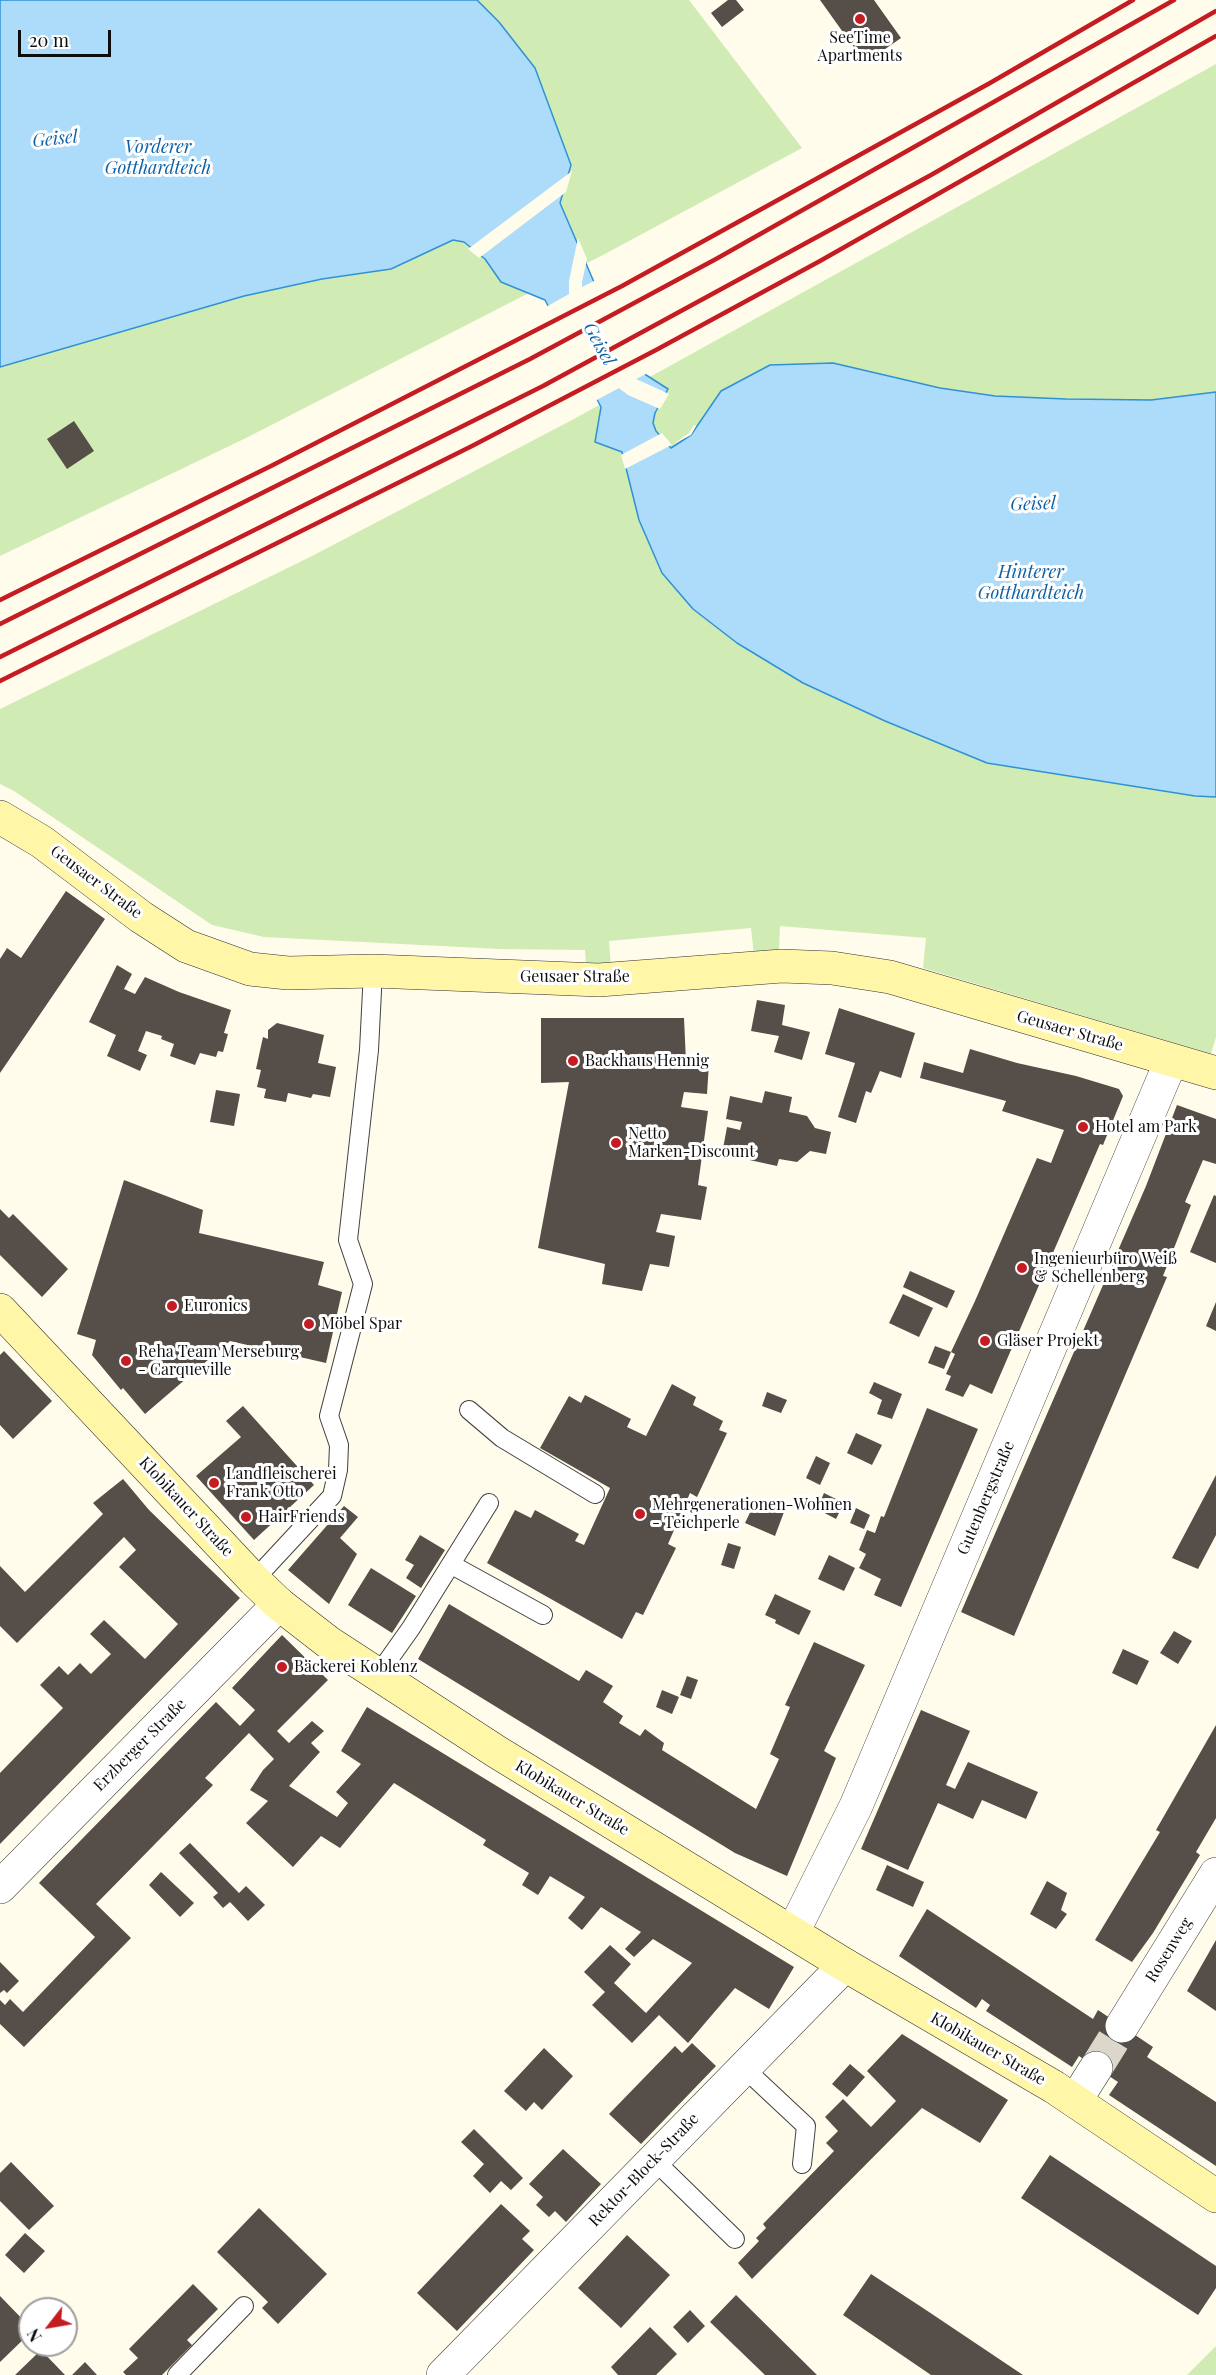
<!DOCTYPE html>
<html>
<head>
<meta charset="utf-8">
<style>
	body { margin:0 }
	#map { position:relative; width:1216px; height:2375px; overflow:hidden; background:#fffcec; font-family:"Playfair Display",serif }
	canvas { display:block }
	.north { position:absolute; left:18px; top:2297px; width:60px; height:60px; box-sizing:border-box; background:#fff; border:2px solid #9e9e9e; border-radius:50%; rotate:239deg; font-size:16px; font-weight:700; line-height:24px; text-align:center; color:#0d0d0d }
	.north::after { content:''; display:block; margin:auto; width:21px; height:27px; background:#c51c22; clip-path:polygon(50% 0,100% 100%,50% 72%,0 100%) }
	.scale { position:absolute; left:18px; top:30px; width:93px; height:27px; box-sizing:border-box; border:3px solid #0d0d0d; border-top:0; padding-left:8px; font-size:18px; line-height:21px; white-space:nowrap; color:#0d0d0d; -webkit-text-stroke:4px #fff; paint-order:stroke }
</style>
</head>
<body>
<div id="map">
<canvas width="1216" height="2375"></canvas>
<div class="north">N</div>
<div class="scale">20 m</div>
</div>
<script>
const ctx = document.querySelector('canvas').getContext('2d');
ctx.lineJoin = 'round';
function paint(path, color) {
  ctx.fillStyle = color;
  ctx.fill(path, 'evenodd');
}
function shape(rows) {
  const path = new Path2D();
  for (const r of rows) {
    path.moveTo(r[0], r[1]);
    for (let i = 2; i < r.length; i += 2) path.lineTo(r[i], r[i + 1]);
  }
  return path;
}
function stroke(path, color, width, dash) {
  ctx.strokeStyle = color;
  ctx.lineWidth = width;
  ctx.lineCap = dash ? 'butt' : 'round';
  ctx.setLineDash(dash || []);
  ctx.stroke(path);
}
function write(font, color, halo, rows, align = 'center') {
  ctx.font = font + ' "Playfair Display",serif';
  ctx.lineWidth = 6;
  ctx.setLineDash([]);
  ctx.textBaseline = 'middle';
  ctx.strokeStyle = halo;
  ctx.fillStyle = color;
  for (const [text, x, y, turn = 0] of rows) {
    ctx.save();
    ctx.translate(x, y);
    ctx.rotate((+turn || 0) * Math.PI / 180);
    ctx.textAlign = isNaN(turn) ? turn : align;
    if (halo) ctx.strokeText(text, 0, 0);
    ctx.fillText(text, 0, 0);
    ctx.restore();
  }
}
const green = shape([
	[477,0,689,0,802,148,603,255,246,438,0,556,0,367,244,296,322,279,391,269,453,240,464,242,499,22],
	[1216,64,1216,392,1151,400,1066,399,995,396,940,388,833,363,696,426,691,435,672,449,622,452,639,520,662,573,693,609,737,643,803,683,885,721,1195,796,1216,797,1216,1037,1211,1054,923,968,926,938,780,926,779,951,754,955,751,928,609,941,611,966,586,966,585,950,500,949,264,937,212,925,14,791,0,784,0,709,312,556,572,420],
	[1216,2346,1216,2375,1187,2375]
]);
const water = shape([
	[0,0,477,0,499,22,535,68,571,165,560,203,609,317,643,373,668,389,655,413,653,423,656,431,671,448,691,435,721,391,770,365,833,363,940,388,995,396,1066,399,1151,400,1216,392,1216,797,1195,796,987,763,885,721,803,683,737,643,693,609,662,573,639,520,622,452,595,442,601,407,545,300,501,282,485,259,464,242,453,240,391,269,322,279,244,296,0,367,0,0]
]);
const pier = shape([
	[572,171,566,192,479,258,468,249],
	[578,238,587,259,582,282,582,287,596,280,612,316,648,373,636,379,669,394,660,409,628,395,619,388,593,402,546,307,569,294,569,281],
	[694,425,696,426,691,435,625,469,621,455,662,433,672,445,689,433]
]);
const building = shape([
	[728,0,736,0,744,10,722,27,711,13],
	[820,0,874,0,901,38,865,63],
	[74,421,94,451,67,469,47,439],
	[66,891,105,919,0,1073,0,959,7,948,21,958],
	[117,965,132,974,124,989,135,994,145,977,179,992,231,1010,224,1033,228,1034,223,1052,218,1051,216,1057,200,1053,195,1065,170,1056,174,1044,161,1039,162,1036,146,1031,138,1051,147,1055,140,1071,107,1056,116,1035,89,1022],
	[757,1000,785,1005,782,1025,810,1032,802,1060,774,1052,779,1036,751,1031],
	[839,1008,915,1033,901,1078,880,1071,871,1093,866,1091,856,1123,838,1117,855,1063,825,1054],
	[541,1018,684,1018,686,1062,709,1063,707,1094,684,1092,681,1107,708,1111,698,1185,707,1187,701,1220,661,1214,656,1232,675,1236,669,1267,650,1264,642,1291,602,1284,605,1264,538,1248,569,1082,541,1083],
	[277,1023,324,1035,318,1063,336,1067,330,1097,313,1094,311,1098,288,1093,286,1102,264,1098,266,1089,257,1087,261,1070,256,1069,263,1037,268,1039,268,1030],
	[970,1049,1017,1063,1076,1076,1119,1089,1123,1096,1103,1145,1100,1144,992,1394,970,1384,963,1397,945,1390,951,1376,946,1374,955,1354,951,1352,975,1301,1037,1158,1051,1163,1064,1130,1002,1111,1006,1101,920,1078,924,1062,963,1073],
	[216,1090,240,1094,234,1126,210,1122],
	[765,1091,792,1097,789,1112,807,1116,815,1128,831,1132,826,1154,810,1151,797,1162,779,1159,777,1166,722,1154,727,1127,740,1130,742,1122,726,1119,730,1096,762,1103],
	[1177,1105,1216,1119,1216,1164,1203,1160,1185,1202,1191,1205,1163,1276,1167,1277,1014,1636,961,1612,1146,1186],
	[124,1180,203,1210,199,1233,324,1262,318,1285,342,1292,326,1363,230,1341,145,1414,123,1388,121,1390,92,1355,96,1340,77,1334],
	[1214,1195,1216,1196,1216,1263,1190,1252],
	[0,1209,9,1218,13,1214,68,1269,42,1297,0,1255],
	[910,1271,955,1291,947,1308,903,1287],
	[903,1294,933,1308,919,1337,889,1323],
	[1216,1302,1216,1331,1206,1326],
	[935,1346,951,1352,944,1369,928,1363],
	[4,1351,52,1401,13,1439,0,1425,0,1355],
	[874,1382,902,1394,892,1419,877,1414,882,1400,869,1393],
	[672,1384,696,1397,693,1405,723,1421,719,1430,727,1433,697,1497,690,1493,668,1544,676,1548,643,1615,636,1612,622,1639,487,1563,515,1510,531,1518,535,1510,579,1534,575,1541,584,1545,610,1488,540,1448,569,1396,581,1403,585,1395,631,1419,627,1427,646,1436],
	[767,1392,787,1400,781,1413,762,1406],
	[243,1406,314,1485,254,1540,196,1476,241,1437,226,1421],
	[927,1408,978,1429,901,1607,874,1595,881,1579,859,1568,866,1554,859,1550,867,1530,875,1533,881,1516,884,1517],
	[856,1433,882,1445,872,1465,847,1453],
	[816,1456,830,1463,820,1485,806,1478],
	[1216,1475,1216,1535,1198,1569,1172,1558],
	[123,1479,149,1510,240,1598,0,1844,0,1773,63,1708,40,1685,59,1666,68,1675,80,1663,91,1674,111,1654,90,1634,104,1620,145,1659,178,1624,119,1567,136,1550,124,1537,17,1643,0,1626,0,1566,25,1592,103,1514,93,1503],
	[824,1493,844,1503,836,1519,817,1509],
	[756,1500,784,1512,775,1536,745,1523],
	[344,1506,358,1517,340,1538,357,1554,329,1604,288,1570],
	[856,1508,870,1515,864,1529,850,1523],
	[420,1535,445,1550,421,1588,406,1578,414,1565,405,1560],
	[728,1543,741,1547,734,1569,721,1565],
	[829,1555,855,1568,844,1591,818,1579],
	[371,1568,416,1596,392,1633,348,1605],
	[775,1594,811,1611,799,1635,775,1623,776,1620,765,1615],
	[449,1604,579,1681,586,1670,613,1686,603,1702,623,1716,619,1723,640,1736,645,1729,664,1743,662,1750,756,1809,779,1759,770,1754,790,1707,785,1705,814,1642,865,1665,824,1751,836,1758,787,1876,735,1853,418,1659],
	[1174,1631,1192,1641,1178,1664,1160,1653],
	[282,1635,328,1680,277,1731,289,1743,312,1721,324,1731,311,1743,320,1752,289,1786,337,1817,348,1803,336,1792,361,1764,341,1751,367,1707,794,1967,769,2009,735,1988,688,2043,659,2015,632,2043,592,2005,605,1992,584,1972,610,1945,631,1964,614,1983,646,2013,692,1963,653,1939,634,1957,625,1949,641,1932,601,1907,582,1930,568,1918,585,1897,550,1876,538,1895,522,1885,529,1873,483,1845,486,1840,394,1783,340,1848,321,1836,293,1867,246,1823,268,1801,250,1790,263,1770,274,1759,249,1733,205,1778,213,1785,96,1904,131,1938,24,2047,0,2024,0,2000,5,2005,10,1999,23,2012,95,1937,39,1883,216,1702,240,1726,255,1710,232,1688],
	[1123,1649,1149,1661,1137,1685,1112,1673],
	[687,1676,698,1680,691,1699,680,1695],
	[662,1690,679,1697,672,1714,656,1707],
	[921,1710,970,1731,946,1785,955,1789,968,1762,1038,1792,1026,1819,982,1800,973,1819,938,1803,908,1870,861,1849],
	[1216,1725,1216,1818,1196,1852,1200,1855,1153,1933,1132,1962,1095,1940,1160,1832,1156,1830],
	[190,1843,239,1893,246,1886,265,1905,248,1921,230,1902,223,1908,213,1897,218,1893,179,1853],
	[887,1865,924,1882,913,1907,876,1890],
	[161,1872,194,1903,180,1917,149,1885],
	[1047,1881,1067,1893,1061,1910,1067,1914,1056,1929,1030,1914],
	[927,1909,1093,2019,1098,2010,1153,2047,1147,2057,1216,2102,1216,2166,1109,2095,1118,2082,1079,2056,1072,2067,986,2011,990,2005,982,1999,976,2008,899,1956],
	[1216,1940,1216,2011,1187,1991],
	[0,1962,19,1981,7,1993,4,1990,0,1993],
	[902,2034,1008,2100,980,2143,922,2108,752,2279,738,2263,759,2241,756,2238,766,2228,763,2224,834,2151,826,2143,838,2131,825,2117,843,2099,871,2127,896,2101,867,2071],
	[692,2043,716,2066,641,2144,609,2114,675,2046,682,2053],
	[544,2048,573,2076,542,2110,534,2102,526,2111,504,2091],
	[850,2064,865,2077,847,2097,832,2084],
	[474,2129,523,2178,511,2190,501,2181,490,2193,473,2176,484,2164,461,2142],
	[563,2149,601,2184,566,2222,555,2211,549,2217,536,2205,543,2197,529,2184],
	[1050,2155,1216,2266,1216,2288,1198,2315,1021,2198],
	[11,2162,54,2206,29,2230,0,2201,0,2173],
	[501,2204,530,2231,522,2239,534,2250,457,2331,417,2293],
	[259,2208,327,2274,278,2324,262,2308,268,2302,217,2252],
	[25,2233,45,2251,24,2273,5,2255],
	[627,2235,670,2275,621,2328,578,2288],
	[871,2274,926,2310,1023,2375,931,2375,843,2315],
	[193,2284,218,2309,187,2340,192,2345,162,2375,126,2375,123,2372,138,2358,129,2349],
	[736,2295,817,2375,765,2375,710,2322],
	[0,2296,30,2327,30,2333,0,2362],
	[690,2310,705,2326,688,2343,673,2327],
	[650,2327,677,2354,656,2375,618,2375,611,2367],
	[41,2350,65,2375,15,2375],
	[85,2362,97,2375,72,2375]
]);
const streetTunnel = shape([
	[1096,2068,1122,2026]
]);
const lane = shape([
	[469,1410,502,1438,595,1494],
	[452,1565,543,1615],
	[254,1580,332,1496,338,1470,339,1445,329,1416,363,1284,348,1240,369,1050,373,971],
	[377,1676,411,1628,489,1503],
	[744,2068,806,2126,802,2164],
	[654,2160,735,2239],
	[177,2375,244,2306]
]);
const street = shape([
	[0,1887,279,1604],
	[793,1932,856,1806,1171,1061],
	[1122,2026,1216,1874],
	[1075,2101,1096,2068],
	[443,2375,845,1965]
]);
const secondary = shape([
	[0,817,42,842,141,917,186,946,250,969,288,973,373,971,599,980,782,966,832,968,890,977,1216,1073],
	[0,1310,254,1580,279,1604,328,1642,497,1752,845,1965,1054,2087,1216,2196]
]);
const rail = shape([
	[0,600,271,466,622,286,990,83,1133,0],
	[0,624,530,359,716,259,1174,0],
	[0,657,543,386,931,175,1216,11],
	[0,681,472,446,656,350,820,261,1216,36]
]);
const markers = [
	[860,19,6,"#c51c22"],
	[573,1061,6,"#c51c22"],
	[1083,1127,6,"#c51c22"],
	[616,1143,6,"#c51c22"],
	[1022,1268,6,"#c51c22"],
	[172,1306,6,"#c51c22"],
	[309,1324,6,"#c51c22"],
	[985,1341,6,"#c51c22"],
	[126,1361,6,"#c51c22"],
	[214,1483,6,"#c51c22"],
	[640,1514,6,"#c51c22"],
	[246,1517,6,"#c51c22"],
	[282,1667,6,"#c51c22"]
];
const poiNames = [
	["SeeTime",860,38,"center"],
	["Apartments",860,56,"center"],
	["Backhaus Hennig",585,1061],
	["Hotel am Park",1095,1127],
	["Netto",628,1134],
	["Marken-Discount",628,1152],
	["Ingenieurbüro Weiß",1034,1259],
	["& Schellenberg",1034,1277],
	["Euronics",184,1306],
	["Möbel Spar",321,1324],
	["Gläser Projekt",997,1341],
	["Reha Team Merseburg",138,1352],
	["- Carqueville",138,1370],
	["Landfleischerei",226,1474],
	["Frank Otto",226,1492],
	["Mehrgenerationen-Wohnen",652,1505],
	["- Teichperle",652,1523],
	["HairFriends",258,1517],
	["Bäckerei Koblenz",294,1667]
];
const streetNames = [
	["Geusaer Straße",96,882,37],
	["Geusaer Straße",575,977],
	["Geusaer Straße",1070,1031,16],
	["Gutenbergstraße",986,1498,-67],
	["Klobikauer Straße",186,1507,47],
	["Erzberger Straße",140,1745,-45],
	["Klobikauer Straße",572,1798,31],
	["Rosenweg",1169,1950,-58],
	["Klobikauer Straße",988,2049,30],
	["Rektor-Block-Straße",644,2170,-46]
];
const waterNames = [
	["Geisel",55,139,-6],
	["Vorderer",158,147],
	["Gotthardteich",158,168],
	["Geisel",599,344,61],
	["Geisel",1033,504,-2],
	["Hinterer",1031,572],
	["Gotthardteich",1031,593]
];
paint(green, '#d0ecb4');
paint(water, '#addcfa');
stroke(water, '#3091d5', 1.5);
paint(pier, '#fffcec');
paint(building, '#564e48');
stroke(streetTunnel, '#dbd8cb', 33, [33, 16]);
stroke(lane, '#404040', 20);
stroke(street, '#404040', 34);
stroke(secondary, '#2f2f2f', 34);
stroke(lane, '#fff', 18);
stroke(street, '#fff', 33);
stroke(secondary, '#fff7a7', 33);
stroke(rail, '#c51c22', 4.5);
for (const [x, y, r, color] of markers) {
  const dot = new Path2D();
  dot.arc(x, y, r, 0, 2 * Math.PI);
  ctx.fillStyle = color;
  ctx.fill(dot);
  stroke(dot, '#fff', 2);
}
write('16px', '#0d0d0d', '#fff', poiNames, 'left');
write('16px', '#0d0d0d', '#fff', streetNames);
write('italic 18px', '#0f61a6', '#fff', waterNames);
</script>
</body>
</html>
